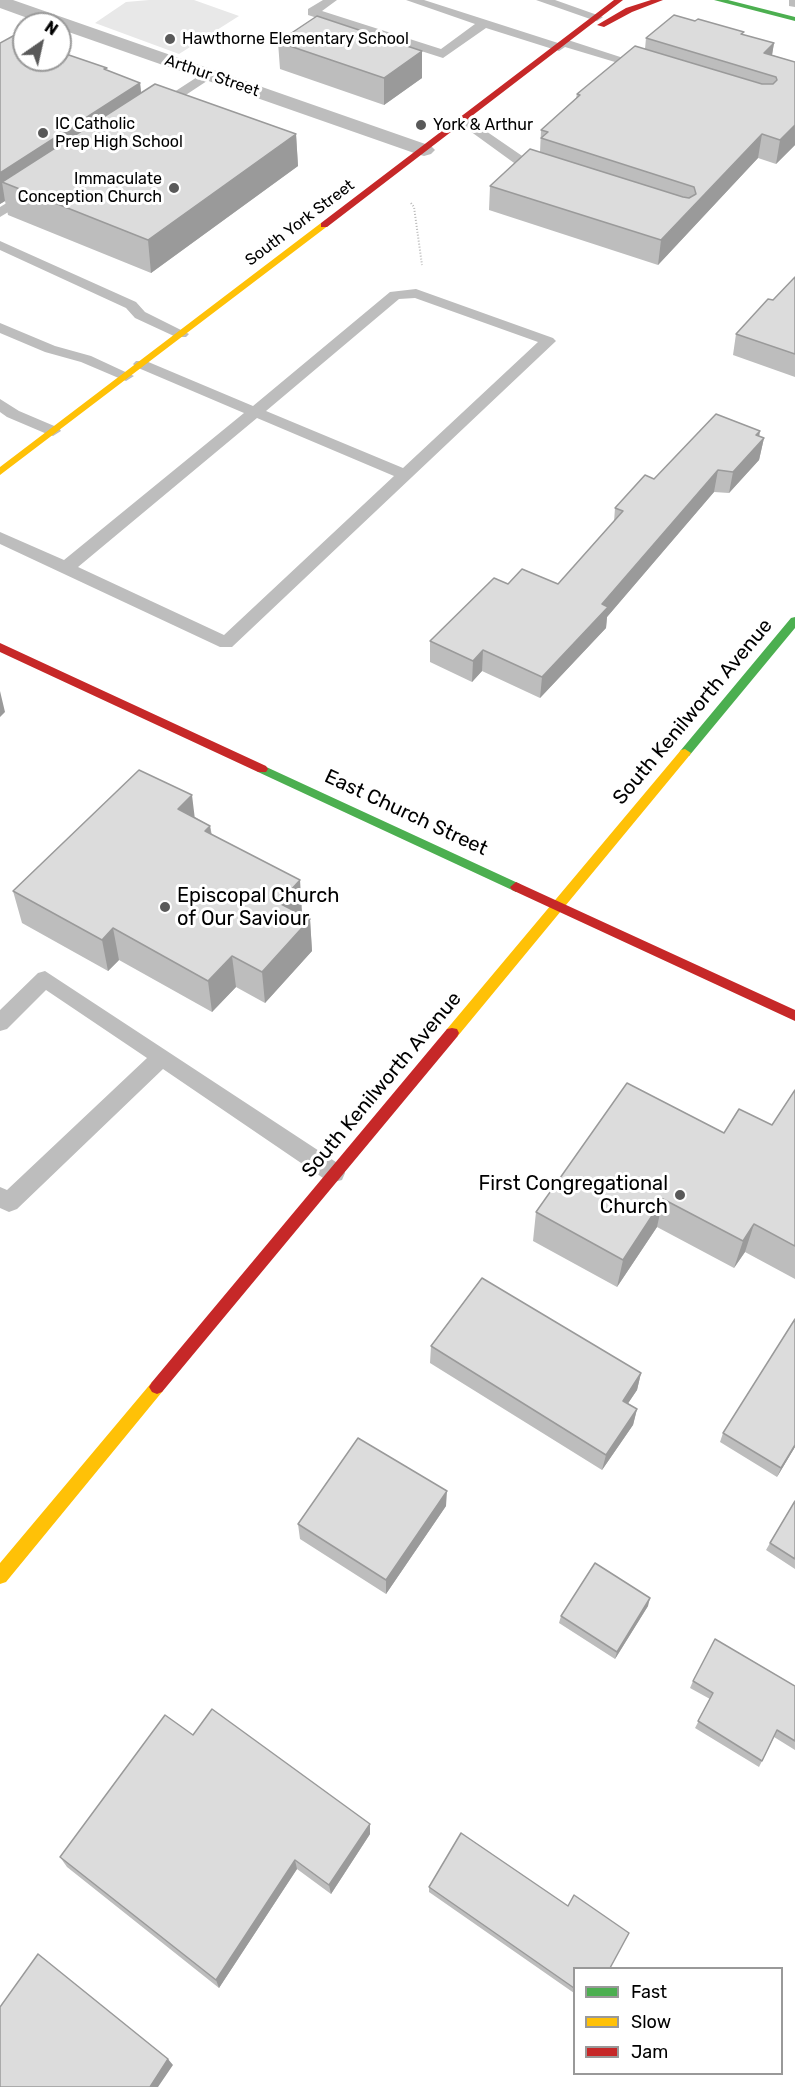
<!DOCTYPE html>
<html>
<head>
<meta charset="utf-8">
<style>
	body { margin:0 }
	#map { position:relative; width:795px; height:2087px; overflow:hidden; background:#fff; font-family:Rubik,sans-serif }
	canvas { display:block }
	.legend { position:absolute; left:573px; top:1967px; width:210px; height:108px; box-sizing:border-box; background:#fff; border:2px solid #999; margin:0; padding:8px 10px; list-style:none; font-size:18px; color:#000 }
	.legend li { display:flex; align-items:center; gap:12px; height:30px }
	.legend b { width:30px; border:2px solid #999 }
	.north { position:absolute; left:12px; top:12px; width:60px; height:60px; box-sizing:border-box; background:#fff; border:2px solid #999; border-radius:50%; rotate:34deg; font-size:16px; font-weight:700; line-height:24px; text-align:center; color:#000 }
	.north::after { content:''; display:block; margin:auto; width:21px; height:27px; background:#595959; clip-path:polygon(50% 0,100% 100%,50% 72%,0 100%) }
</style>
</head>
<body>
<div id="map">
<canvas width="795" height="2087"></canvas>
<ul class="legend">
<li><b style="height:8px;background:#4caf50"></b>Fast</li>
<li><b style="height:8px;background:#ffc107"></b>Slow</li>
<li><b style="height:8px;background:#c62828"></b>Jam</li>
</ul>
<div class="north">N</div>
</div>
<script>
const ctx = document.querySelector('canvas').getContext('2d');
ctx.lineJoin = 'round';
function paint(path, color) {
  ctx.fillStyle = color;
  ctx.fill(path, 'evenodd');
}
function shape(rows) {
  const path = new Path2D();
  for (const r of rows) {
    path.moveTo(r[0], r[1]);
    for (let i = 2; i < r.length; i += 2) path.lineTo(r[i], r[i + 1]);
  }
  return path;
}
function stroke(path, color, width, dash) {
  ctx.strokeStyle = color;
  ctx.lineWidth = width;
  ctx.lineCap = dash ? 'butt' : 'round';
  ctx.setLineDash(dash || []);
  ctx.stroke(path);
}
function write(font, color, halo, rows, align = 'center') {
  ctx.font = font + ' Rubik,sans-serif';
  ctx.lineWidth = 6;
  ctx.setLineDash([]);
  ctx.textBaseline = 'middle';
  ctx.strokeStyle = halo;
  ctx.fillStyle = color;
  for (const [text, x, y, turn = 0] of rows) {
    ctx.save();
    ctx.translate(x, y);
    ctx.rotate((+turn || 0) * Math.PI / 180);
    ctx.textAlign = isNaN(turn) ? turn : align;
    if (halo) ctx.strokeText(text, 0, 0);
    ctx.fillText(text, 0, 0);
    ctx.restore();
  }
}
const green = shape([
	[149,0,194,0,239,16,179,54,95,23,126,2]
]);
const path = shape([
	[411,203,414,207,422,265]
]);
const lane = shape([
	[323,0,337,0,322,11,441,49,475,24,406,0,424,0,558,43,568,40,651,67,645,71,565,47,559,51,486,28,443,58,308,15,308,9,323,0],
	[536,0,555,0,603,17,597,21,593,20,536,0],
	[789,0,795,0,795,7,789,6,789,0],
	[208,70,214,74,213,77,163,110,153,110,151,107,208,70],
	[464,116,531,162,550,171,543,175,521,168,459,123,457,120,464,116],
	[30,189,37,193,35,196,0,217,0,207,30,189],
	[0,241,136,302,145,312,189,334,186,337,176,337,135,318,126,308,0,250,0,241],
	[416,289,553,338,556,341,232,647,220,647,0,544,0,532,64,560,244,413,136,367,133,364,136,361,146,361,253,406,390,292,416,289],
	[415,298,538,342,403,468,266,411,399,299,415,298],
	[257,418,394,476,224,635,78,567,257,418],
	[0,323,55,346,91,356,134,376,126,381,121,379,81,362,45,352,0,333,0,323],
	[0,399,19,411,59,428,61,431,53,436,47,434,7,417,0,412,0,399],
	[45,971,342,1166,345,1173,342,1180,334,1182,326,1180,163,1069,17,1209,9,1212,0,1208,0,1187,7,1190,147,1058,46,990,7,1029,0,1031,0,1010,38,973,45,971]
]);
const street = shape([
	[0,0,13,0,431,146,435,150,431,154,424,156,417,154,60,29,60,24,44,24,0,8,0,0]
]);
const fast = shape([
	[714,0,728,0,795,17,795,21,714,0],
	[795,617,795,628,689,756,681,756,679,753,681,750,791,618,795,617],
	[262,765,520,884,522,887,516,892,512,890,258,772,256,769,258,766,262,765]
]);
const slow = shape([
	[321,223,329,225,0,475,0,467,321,223],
	[685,749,691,753,689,756,457,1037,447,1037,445,1033,447,1029,681,750,685,749],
	[157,1380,162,1382,165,1387,162,1392,6,1582,0,1584,0,1563,152,1382,157,1380]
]);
const jam = shape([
	[614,0,623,0,327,227,321,227,321,223,614,0],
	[651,0,663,0,632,12,604,27,597,25,626,8,651,0],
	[0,643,266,766,268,769,266,772,258,772,0,652,0,643],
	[516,882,795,1010,795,1021,512,890,510,887,516,882],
	[452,1028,457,1029,459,1033,457,1037,162,1392,157,1394,152,1392,149,1387,152,1382,447,1029,452,1028]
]);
const wall = shape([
	[744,35,774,43,772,55,795,62,795,145,776,164,758,158,658,265,489,210,490,186,540,152,541,130,576,98,577,94,645,49,646,38],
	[278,42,422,51,422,78,384,105,280,69],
	[0,43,107,71,140,83,141,92,296,134,298,166,151,273,8,215,5,201,0,204],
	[795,277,795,377,733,355,736,334,773,300],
	[759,436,764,438,759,460,729,493,714,492,607,617,606,628,540,698,482,671,472,682,430,662,430,641,508,584,558,584,614,522,615,508,654,479],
	[195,817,210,826,212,835,302,912,300,914,310,919,312,951,265,1003,236,987,212,1012,119,960,108,971,22,923,13,891],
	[795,1090,795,1279,745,1252,734,1268,657,1227,617,1287,533,1241,536,1212,724,1133,772,1125],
	[431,1346,641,1373,637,1390,628,1403,637,1409,633,1425,602,1470,430,1363],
	[723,1433,795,1447,777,1477,720,1442],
	[795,1501,795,1569,766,1550,770,1543],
	[446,1506,386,1594,300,1539,298,1524],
	[648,1606,615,1659,559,1623,561,1616],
	[693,1681,795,1686,795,1750,774,1737,759,1767,695,1728,710,1699,690,1688],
	[193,1735,370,1834,331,1894,297,1869,219,1988,67,1867,60,1857],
	[429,1887,574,1968,574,1993,429,1892]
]);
const shadedWall = shape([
	[774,43,770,67,764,53],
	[422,51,422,78,384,105,384,78],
	[140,83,143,110,2,182,5,201,0,204,0,173],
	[795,125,795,145,776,164,780,140],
	[296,134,298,166,151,273,148,240],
	[762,134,758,158,658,265,661,240],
	[760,431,758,445,764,438,759,460,729,493,733,472,756,435],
	[718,470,714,492,607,617,606,628,540,698,542,677,602,604],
	[483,650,482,671,472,682,473,661],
	[0,691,5,712,0,717],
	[192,795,196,828,178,809],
	[210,826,214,858,205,831],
	[300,880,302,912,281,935,279,903],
	[310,919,312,951,265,1003,262,972],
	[113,928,119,960,108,971,102,940],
	[232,956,236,987,212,1012,208,981],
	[663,1199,657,1227,617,1287,623,1260],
	[754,1224,745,1252,734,1268,743,1241],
	[641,1373,637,1390,619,1417,623,1401],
	[637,1409,633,1425,602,1470,606,1455],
	[795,1445,795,1447,777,1477,781,1468],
	[447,1491,446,1506,386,1594,386,1580],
	[650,1598,648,1606,615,1659,617,1652],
	[370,1824,370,1834,331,1894,329,1885],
	[295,1860,297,1869,219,1988,216,1980],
	[168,2059,173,2065,158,2087,150,2087]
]);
const building = shape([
	[674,15,695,21,698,19,744,32,741,34,774,43,764,53,795,62,795,125,780,140,762,134,661,240,490,186,530,149,683,197,689,198,696,194,694,187,541,138,548,132,541,130,580,95,577,94,635,46,762,84,773,84,777,80,776,77,646,38,674,15],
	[317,16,422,51,384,78,278,42,317,16],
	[13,36,24,40,24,60,60,60,60,52,107,68,104,69,140,83,0,173,0,43,13,36],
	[155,84,296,134,148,240,2,182,155,84],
	[795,277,795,354,736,334,768,299,773,300,795,277],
	[716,414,760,431,756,435,764,438,733,472,718,470,602,604,608,607,542,677,483,650,473,661,430,641,494,578,508,584,522,569,558,584,623,511,615,508,645,475,654,479,716,414],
	[139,770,192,795,178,809,210,826,205,831,300,880,279,903,310,919,262,972,232,956,208,981,113,928,102,940,13,891,139,770],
	[627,1083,724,1133,739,1109,772,1125,795,1090,795,1246,754,1224,743,1241,663,1199,623,1260,536,1212,627,1083],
	[482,1278,641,1373,623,1401,637,1409,606,1455,431,1346,482,1278],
	[795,1319,795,1445,781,1468,723,1433,795,1319],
	[358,1438,447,1491,386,1580,298,1524,358,1438],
	[795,1501,795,1559,770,1543,795,1501],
	[595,1563,650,1598,617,1652,561,1616,595,1563],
	[715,1639,795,1686,795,1741,777,1730,762,1761,698,1721,713,1693,693,1681,715,1639],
	[212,1709,370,1824,329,1885,295,1860,216,1980,60,1857,165,1715,193,1735,212,1709],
	[461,1833,568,1906,574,1895,629,1933,610,1968,574,1968,574,1988,429,1887,461,1833],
	[38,1954,168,2059,150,2087,0,2087,0,2007,38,1954]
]);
const markers = [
	[170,39,6,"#595959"],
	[421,125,6,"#595959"],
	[43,133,6,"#595959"],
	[174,188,6,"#595959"],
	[165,907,6,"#595959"],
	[680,1195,6,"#595959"]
];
const farPoinames = [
	["Hawthorne Elementary School",182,39],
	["IC Catholic",55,124],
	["Prep High School",55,142],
	["York & Arthur",433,125],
	["Immaculate",162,179,"right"],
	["Conception Church",162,197,"right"]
];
const farStreetnames = [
	["Arthur Street",212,76,19],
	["South York Street",300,223,-37]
];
const streetNames = [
	["South Kenilworth Avenue",693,712,-50],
	["East Church Street",406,813,25],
	["South Kenilworth Avenue",382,1085,-50]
];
const poiNames = [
	["Episcopal Church",177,896],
	["of Our Saviour",177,919],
	["First Congregational",668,1184,"right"],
	["Church",668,1207,"right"]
];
paint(green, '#e8e8e8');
stroke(path, '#b8b8b8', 2, [1, 2]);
paint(lane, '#bdbdbd');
paint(street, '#bdbdbd');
paint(fast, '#4caf50');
paint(slow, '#ffc107');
paint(jam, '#c62828');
paint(wall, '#bdbdbd');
paint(shadedWall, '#9a9a9a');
paint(building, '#dcdcdc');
stroke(building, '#9a9a9a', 1.5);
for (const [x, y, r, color] of markers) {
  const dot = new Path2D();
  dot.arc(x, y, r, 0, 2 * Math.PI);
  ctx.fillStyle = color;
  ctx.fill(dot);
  stroke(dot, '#fff', 2);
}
write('16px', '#000', '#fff', farPoinames, 'left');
write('16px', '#000', '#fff', farStreetnames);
write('20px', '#000', '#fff', streetNames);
write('20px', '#000', '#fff', poiNames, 'left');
</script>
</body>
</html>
